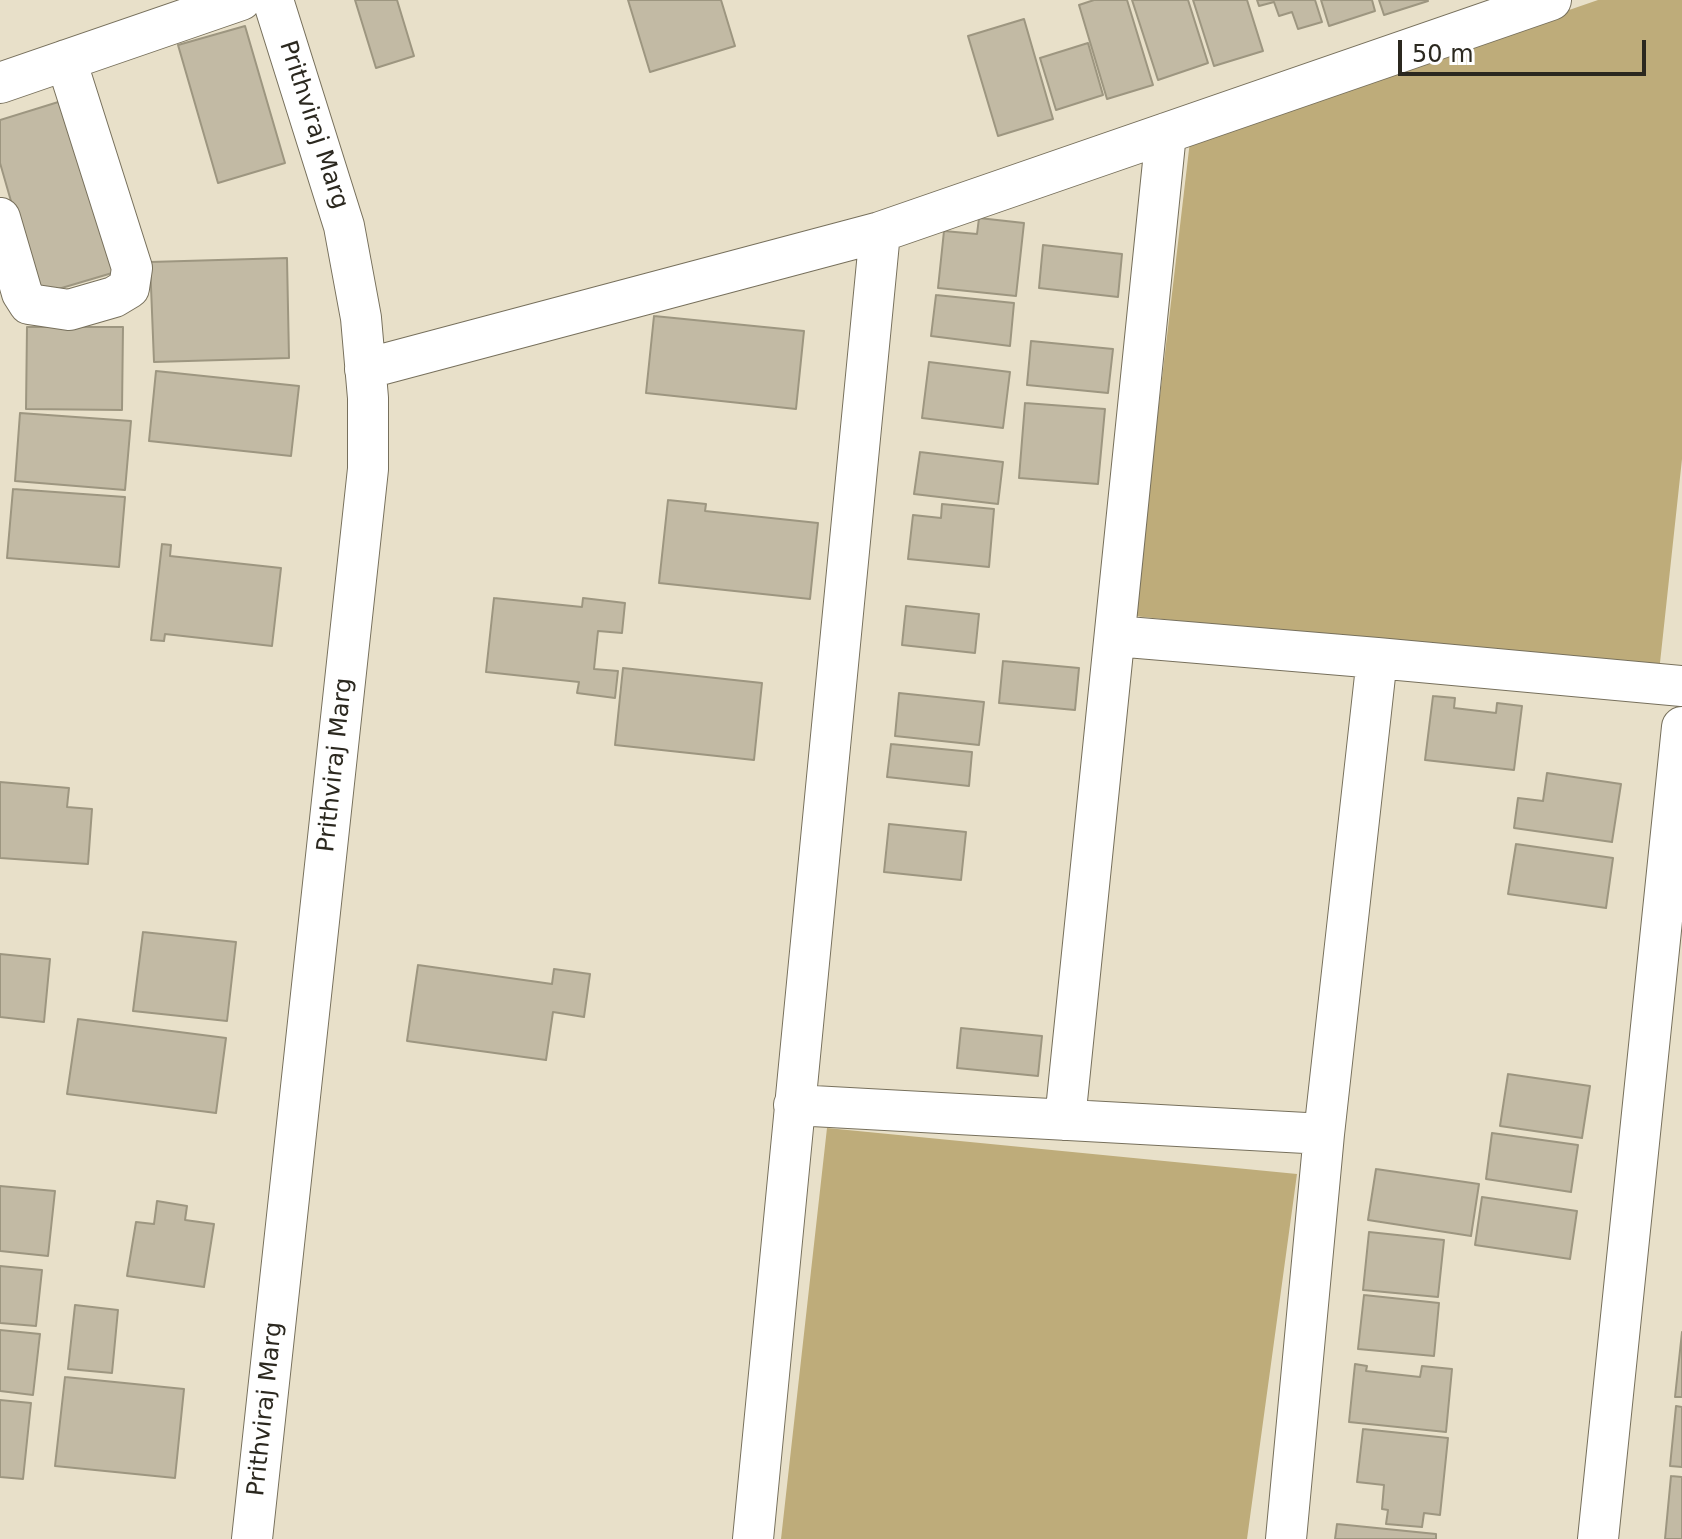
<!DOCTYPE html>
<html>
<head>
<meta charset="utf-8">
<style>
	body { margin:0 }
	#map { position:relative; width:1682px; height:1539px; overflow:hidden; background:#e8e0c9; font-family:"DejaVu Sans",sans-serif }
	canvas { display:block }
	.scale { position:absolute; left:1398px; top:40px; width:248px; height:36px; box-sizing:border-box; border:4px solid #2b281f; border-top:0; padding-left:10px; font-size:24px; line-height:28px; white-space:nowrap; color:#2b281f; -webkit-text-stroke:6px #fff; paint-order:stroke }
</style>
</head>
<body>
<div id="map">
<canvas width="1682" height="1539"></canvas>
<div class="scale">50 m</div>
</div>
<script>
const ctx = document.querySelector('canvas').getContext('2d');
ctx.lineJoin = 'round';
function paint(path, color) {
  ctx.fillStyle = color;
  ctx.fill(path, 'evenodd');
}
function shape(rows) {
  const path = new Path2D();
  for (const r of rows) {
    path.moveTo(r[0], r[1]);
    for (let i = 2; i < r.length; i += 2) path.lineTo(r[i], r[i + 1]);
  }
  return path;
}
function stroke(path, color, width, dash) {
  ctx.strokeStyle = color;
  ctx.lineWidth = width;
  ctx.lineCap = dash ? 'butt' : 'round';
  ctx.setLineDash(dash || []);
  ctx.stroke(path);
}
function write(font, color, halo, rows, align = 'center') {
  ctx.font = font + ' "DejaVu Sans",sans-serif';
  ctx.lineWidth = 7;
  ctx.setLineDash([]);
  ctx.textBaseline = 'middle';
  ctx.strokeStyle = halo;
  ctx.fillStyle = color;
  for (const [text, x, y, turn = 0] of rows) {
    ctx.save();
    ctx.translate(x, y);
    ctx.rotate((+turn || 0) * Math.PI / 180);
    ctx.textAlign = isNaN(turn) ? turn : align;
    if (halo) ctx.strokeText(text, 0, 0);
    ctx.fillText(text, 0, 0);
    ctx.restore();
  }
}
const green = shape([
	[1598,0,1682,0,1682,459,1659,672,1134,616,1190,141],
	[827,1128,1297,1174,1247,1539,781,1539]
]);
const building = shape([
	[355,0,397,0,414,56,376,68,355,0],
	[628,0,721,0,735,46,650,72,628,0],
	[1094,0,1127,0,1153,85,1107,99,1079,5,1094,0],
	[1132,0,1188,0,1208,63,1158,80,1132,0],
	[1193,0,1247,0,1263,51,1214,66,1193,0],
	[1257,0,1315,0,1322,22,1298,29,1292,12,1279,16,1274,2,1259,6,1257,0],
	[1321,0,1372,0,1375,11,1329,26,1321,0],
	[1379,0,1427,0,1428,1,1384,15,1379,0],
	[1024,19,1053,119,998,136,968,36,1024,19],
	[245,26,285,163,218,183,178,45,245,26],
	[1088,43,1103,95,1056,110,1040,58,1088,43],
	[68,99,119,271,38,295,0,163,0,120,68,99],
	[979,218,1024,223,1016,296,938,288,944,231,977,234,979,218],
	[1043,245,1122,254,1118,297,1039,288,1043,245],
	[287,258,289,358,154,362,150,262,287,258],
	[936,295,1014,303,1010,346,931,336,936,295],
	[654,316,804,331,796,409,646,393,654,316],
	[27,327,123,327,122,410,26,409,27,327],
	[1031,341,1113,349,1108,393,1027,385,1031,341],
	[929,362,1010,372,1003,428,922,418,929,362],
	[156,371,299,386,291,456,149,441,156,371],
	[1025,403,1105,409,1098,484,1019,478,1025,403],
	[20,413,131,421,125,490,15,481,20,413],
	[920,452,1003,462,998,504,914,494,920,452],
	[13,489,125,497,119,567,7,558,13,489],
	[668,500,706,504,705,511,818,523,810,599,659,583,668,500],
	[942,504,994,509,989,567,908,559,913,515,941,518,942,504],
	[162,544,171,545,170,556,281,568,272,646,165,634,164,641,151,640,162,544],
	[494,598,582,607,583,598,625,603,622,633,598,631,594,669,618,671,615,698,577,693,579,682,486,672,494,598],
	[906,606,979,614,975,653,902,645,906,606],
	[1003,661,1079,668,1075,710,999,703,1003,661],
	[623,668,762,683,754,760,615,745,623,668],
	[899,693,984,702,979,745,895,736,899,693],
	[1433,696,1455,698,1454,708,1496,713,1497,703,1522,706,1514,770,1425,760,1433,696],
	[891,744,972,752,969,786,887,777,891,744],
	[1547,773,1621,784,1612,842,1514,828,1518,798,1543,801,1547,773],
	[0,782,69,788,67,807,92,809,88,864,0,858,0,782],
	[889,824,966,832,961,880,884,872,889,824],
	[1516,844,1613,858,1606,908,1508,894,1516,844],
	[143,932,236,942,227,1021,133,1011,143,932],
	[0,954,50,959,44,1022,0,1017,0,954],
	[418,965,552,984,554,969,590,974,584,1017,553,1012,546,1060,407,1041,418,965],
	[78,1019,226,1038,216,1113,67,1094,78,1019],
	[961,1028,1042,1036,1038,1076,957,1068,961,1028],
	[1508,1074,1590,1086,1582,1138,1500,1126,1508,1074],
	[1492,1133,1578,1145,1571,1192,1486,1179,1492,1133],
	[1376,1169,1479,1184,1471,1236,1368,1220,1376,1169],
	[0,1186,55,1191,48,1256,0,1251,0,1186],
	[1482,1197,1577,1211,1570,1259,1475,1245,1482,1197],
	[157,1201,187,1206,185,1220,214,1224,204,1287,127,1276,136,1222,154,1224,157,1201],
	[1369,1232,1444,1240,1438,1297,1363,1290,1369,1232],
	[0,1266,42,1270,36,1326,0,1323,0,1266],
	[1364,1295,1439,1303,1434,1356,1358,1349,1364,1295],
	[75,1305,118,1310,112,1373,68,1369,75,1305],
	[0,1330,40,1334,33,1395,0,1391,0,1330],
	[1682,1332,1682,1397,1675,1397,1682,1332],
	[1355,1364,1367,1366,1366,1371,1420,1377,1422,1366,1452,1369,1446,1432,1349,1422,1355,1364],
	[65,1377,184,1389,175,1478,55,1466,65,1377],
	[0,1400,31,1403,23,1479,0,1477,0,1400],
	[1676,1406,1682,1407,1682,1467,1670,1466,1676,1406],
	[1363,1429,1448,1438,1440,1515,1424,1513,1422,1527,1386,1524,1388,1510,1382,1509,1384,1485,1357,1482,1363,1429],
	[1671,1476,1682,1477,1682,1539,1665,1539,1671,1476],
	[1337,1524,1436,1534,1436,1539,1335,1539,1337,1524]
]);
const minor = shape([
	[0,83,241,0],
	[0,218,22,293,29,304,69,310,114,297,129,288,132,268,66,60],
	[880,232,1551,0],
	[365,369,880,232,753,1539],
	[1115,636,1377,658],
	[794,1105,1324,1134,1286,1539],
	[1065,1120,1166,133],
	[1324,1134,1377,658,1682,686],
	[252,1539,368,469,368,398,361,318,344,226,273,0],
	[1598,1539,1682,727]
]);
const streetNames = [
	["Prithviraj Marg",313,125,72],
	["Prithviraj Marg",336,765,-84],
	["Prithviraj Marg",266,1409,-84]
];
paint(green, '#beac7a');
paint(building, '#c2baa4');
stroke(building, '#9d9680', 2);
stroke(minor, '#77705c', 42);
stroke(minor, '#fff', 40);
write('24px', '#2b281f', '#fff', streetNames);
</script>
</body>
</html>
